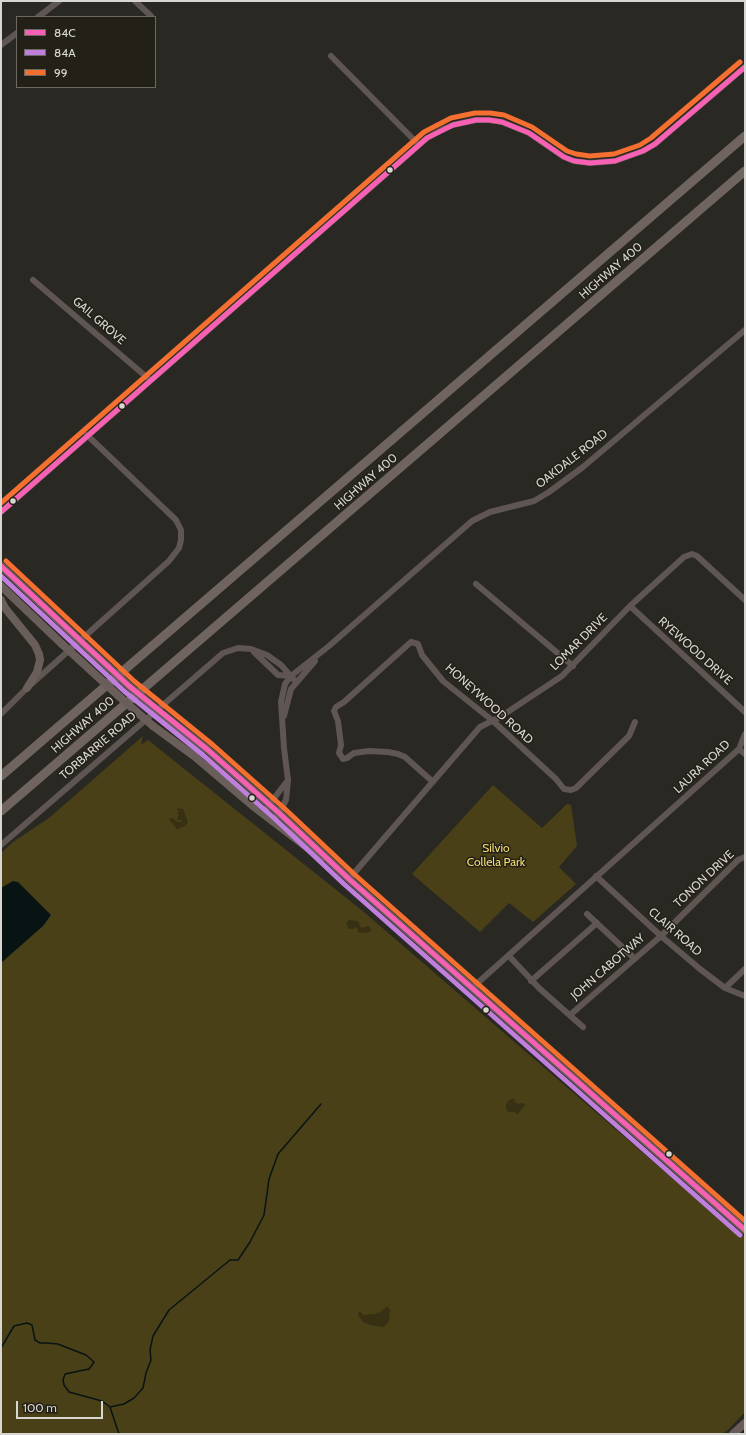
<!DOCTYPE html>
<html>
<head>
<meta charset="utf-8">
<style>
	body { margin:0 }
	#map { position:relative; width:746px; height:1435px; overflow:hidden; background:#292823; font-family:Cabin,sans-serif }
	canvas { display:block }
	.frame { position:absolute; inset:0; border:2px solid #d8d6d0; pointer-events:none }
	.legend { position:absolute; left:16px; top:16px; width:140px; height:72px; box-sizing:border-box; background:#222017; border:1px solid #6b6961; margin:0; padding:5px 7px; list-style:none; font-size:12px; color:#d8d6d0 }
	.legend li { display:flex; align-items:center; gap:8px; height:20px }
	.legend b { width:20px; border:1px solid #6b6961 }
	.scale { position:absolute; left:16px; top:1401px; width:87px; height:18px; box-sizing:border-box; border:2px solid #d8d6d0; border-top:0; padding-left:5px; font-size:12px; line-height:14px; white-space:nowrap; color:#d8d6d0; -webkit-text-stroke:3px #222017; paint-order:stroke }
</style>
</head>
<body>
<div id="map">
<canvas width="746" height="1435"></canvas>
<div class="frame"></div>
<ul class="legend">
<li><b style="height:5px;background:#f860b3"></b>84C</li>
<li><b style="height:5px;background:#c07fdc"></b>84A</li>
<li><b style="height:5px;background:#f46f30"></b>99</li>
</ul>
<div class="scale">100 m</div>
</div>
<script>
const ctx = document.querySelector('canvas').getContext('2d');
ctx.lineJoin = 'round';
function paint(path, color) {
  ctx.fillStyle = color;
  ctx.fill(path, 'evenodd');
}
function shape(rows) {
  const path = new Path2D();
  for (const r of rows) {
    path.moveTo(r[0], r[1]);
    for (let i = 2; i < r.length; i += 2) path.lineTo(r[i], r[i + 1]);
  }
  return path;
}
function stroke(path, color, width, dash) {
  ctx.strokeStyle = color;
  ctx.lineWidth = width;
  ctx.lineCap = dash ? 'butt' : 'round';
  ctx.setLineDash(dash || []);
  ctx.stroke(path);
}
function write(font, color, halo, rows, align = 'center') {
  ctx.font = font + ' Cabin,sans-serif';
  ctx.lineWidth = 3;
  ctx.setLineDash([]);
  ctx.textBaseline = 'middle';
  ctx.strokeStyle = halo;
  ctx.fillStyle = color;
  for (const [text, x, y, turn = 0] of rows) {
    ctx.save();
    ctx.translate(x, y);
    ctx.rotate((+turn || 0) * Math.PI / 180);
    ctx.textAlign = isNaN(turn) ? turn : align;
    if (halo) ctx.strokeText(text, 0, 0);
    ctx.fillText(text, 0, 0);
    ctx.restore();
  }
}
const green = shape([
	[143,736,141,745,148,740,364,912,723,1222,738,1230,745,1238,745,1412,728,1430,722,1434,1,1434,1,853,13,842,49,818],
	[493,785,542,828,567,804,571,805,577,846,559,867,576,884,533,922,509,903,480,932,412,874]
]);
const sand = shape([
	[177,808,183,809,188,822,185,826,177,829,169,819,173,818,177,822,182,822,181,819,179,821,177,819,179,815,177,813,179,811,177,810],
	[349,920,358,921,361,928,369,926,371,929,371,931,367,933,360,933,358,932,357,927,353,929,349,929,346,923],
	[513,1098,516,1101,514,1100,514,1102,516,1102,518,1104,522,1103,525,1104,524,1107,521,1110,518,1114,514,1112,508,1112,506,1109,506,1105,508,1101],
	[386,1307,388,1307,390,1310,389,1321,385,1326,383,1327,370,1325,363,1322,358,1315,359,1311,364,1315,375,1314,381,1312]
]);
const water = shape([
	[13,881,18,882,51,915,43,926,1,963,1,888]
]);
const stream = shape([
	[1,1348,14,1326,27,1323,32,1325,35,1340,40,1343,47,1343,58,1344,86,1355,94,1362,92,1365,89,1369,65,1374,63,1380,64,1385,69,1392,102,1401,110,1407,119,1434],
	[110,1407,124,1404,134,1398,143,1388,146,1373,151,1360,150,1350,153,1336,169,1310,230,1260,238,1260,250,1242,264,1215,269,1179,278,1154,321,1104]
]);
const minor = shape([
	[135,1,151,16],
	[38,17,59,1],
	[1,45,17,33],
	[331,56,419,145],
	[33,280,150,380],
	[1,512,427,138,443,129,453,125,476,120,489,120,502,122,529,133,564,157,574,161,590,163,615,161,643,151,655,144,745,67],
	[476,584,573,666],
	[630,606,745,712],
	[254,652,278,675,291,676],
	[1,714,27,688,169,561,179,548,181,540,181,530,176,520,87,435],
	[284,716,291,689,315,661],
	[739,749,745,754],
	[433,782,405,757,398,754,388,752,369,751,354,753,347,758,343,759,339,753,341,745,338,721,334,711,336,707,344,702,411,642,418,644,422,655,443,681,493,721,556,779,564,789,571,790,576,788,629,736,635,722],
	[264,815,269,805,288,780],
	[272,822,279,813,286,800,288,780,284,748,281,702,285,684,291,676,329,646,472,521,490,512,534,501,549,492,583,467,745,330],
	[1,845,223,653,238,648,251,649,267,655,281,665,296,682],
	[596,876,661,936,700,969,725,988,745,996],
	[349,879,480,727,500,717,562,676,630,606,684,557,692,554,697,556,745,600],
	[587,914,635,959],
	[509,956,539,988,583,1027],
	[531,981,597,923],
	[472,988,739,749,745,734],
	[725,988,745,969],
	[570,1015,661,936,738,860,745,857]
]);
const major = shape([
	[1,566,74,635],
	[1,586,62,644],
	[1,600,5,608,35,645,39,654,40,660,37,672,27,688],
	[165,716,208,750,279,813,349,879,745,1230],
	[153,726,194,756,253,806,321,858],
	[733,1434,745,1423]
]);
const highway = shape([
	[1,776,745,136],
	[1,811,745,171]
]);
const majorBridge = shape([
	[74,635,129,686,165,716],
	[62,644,123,700,153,726]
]);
const bus1 = shape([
	[1,512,427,138,453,125,476,120,489,120,502,122,529,133,564,157,574,161,590,163,615,161,643,151,655,144,745,67],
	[1,566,129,686,208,750,279,813,349,879,745,1230]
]);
const bus2 = shape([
	[1,576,124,691,203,755,274,818,344,884,740,1235]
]);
const bus3 = shape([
	[1,503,424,132,451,118,475,113,490,113,504,115,532,127,567,151,576,154,590,156,614,154,640,145,651,138,740,62],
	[6,561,134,681,213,745,284,808,354,874,745,1221]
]);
const markers = [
	[390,170,3.5,"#d8d6d0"],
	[122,406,3.5,"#d8d6d0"],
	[13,501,3.5,"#d8d6d0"],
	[252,798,3.5,"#d8d6d0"],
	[486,1010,3.5,"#d8d6d0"],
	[669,1154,3.5,"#d8d6d0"]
];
const streetNames = [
	["HIGHWAY 400",611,271,-41],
	["GAIL GROVE",99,321,41],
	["OAKDALE ROAD",572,459,-38],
	["HIGHWAY 400",366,482,-41],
	["LOMAR DRIVE",579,642,-45],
	["RYEWOOD DRIVE",695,651,42],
	["HONEYWOOD ROAD",489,704,42],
	["HIGHWAY 400",83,725,-41],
	["TORBARRIE ROAD",98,746,-41],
	["LAURA ROAD",702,767,-43],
	["TONON DRIVE",704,879,-43],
	["CLAIR ROAD",675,932,41],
	["JOHN CABOTWAY",608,967,-41]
];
const parkNames = [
	["Silvio",496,848],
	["Collela Park",496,862]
];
paint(green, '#494017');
paint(sand, '#373013');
paint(water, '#081414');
stroke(stream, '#081414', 1.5);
stroke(minor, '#5f5654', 6);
stroke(major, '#6a5e5b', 8);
stroke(highway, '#706461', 9);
stroke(majorBridge, '#6a5e5b', 8);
stroke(bus1, '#f860b3', 5);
stroke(bus2, '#c07fdc', 5);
stroke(bus3, '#f46f30', 5);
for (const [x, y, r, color] of markers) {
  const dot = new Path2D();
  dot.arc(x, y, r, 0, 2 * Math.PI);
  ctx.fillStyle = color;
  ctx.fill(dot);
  stroke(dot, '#222017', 1.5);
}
write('12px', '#d8d6d0', '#222017', streetNames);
write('12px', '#f3dc75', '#222017', parkNames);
</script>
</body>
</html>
